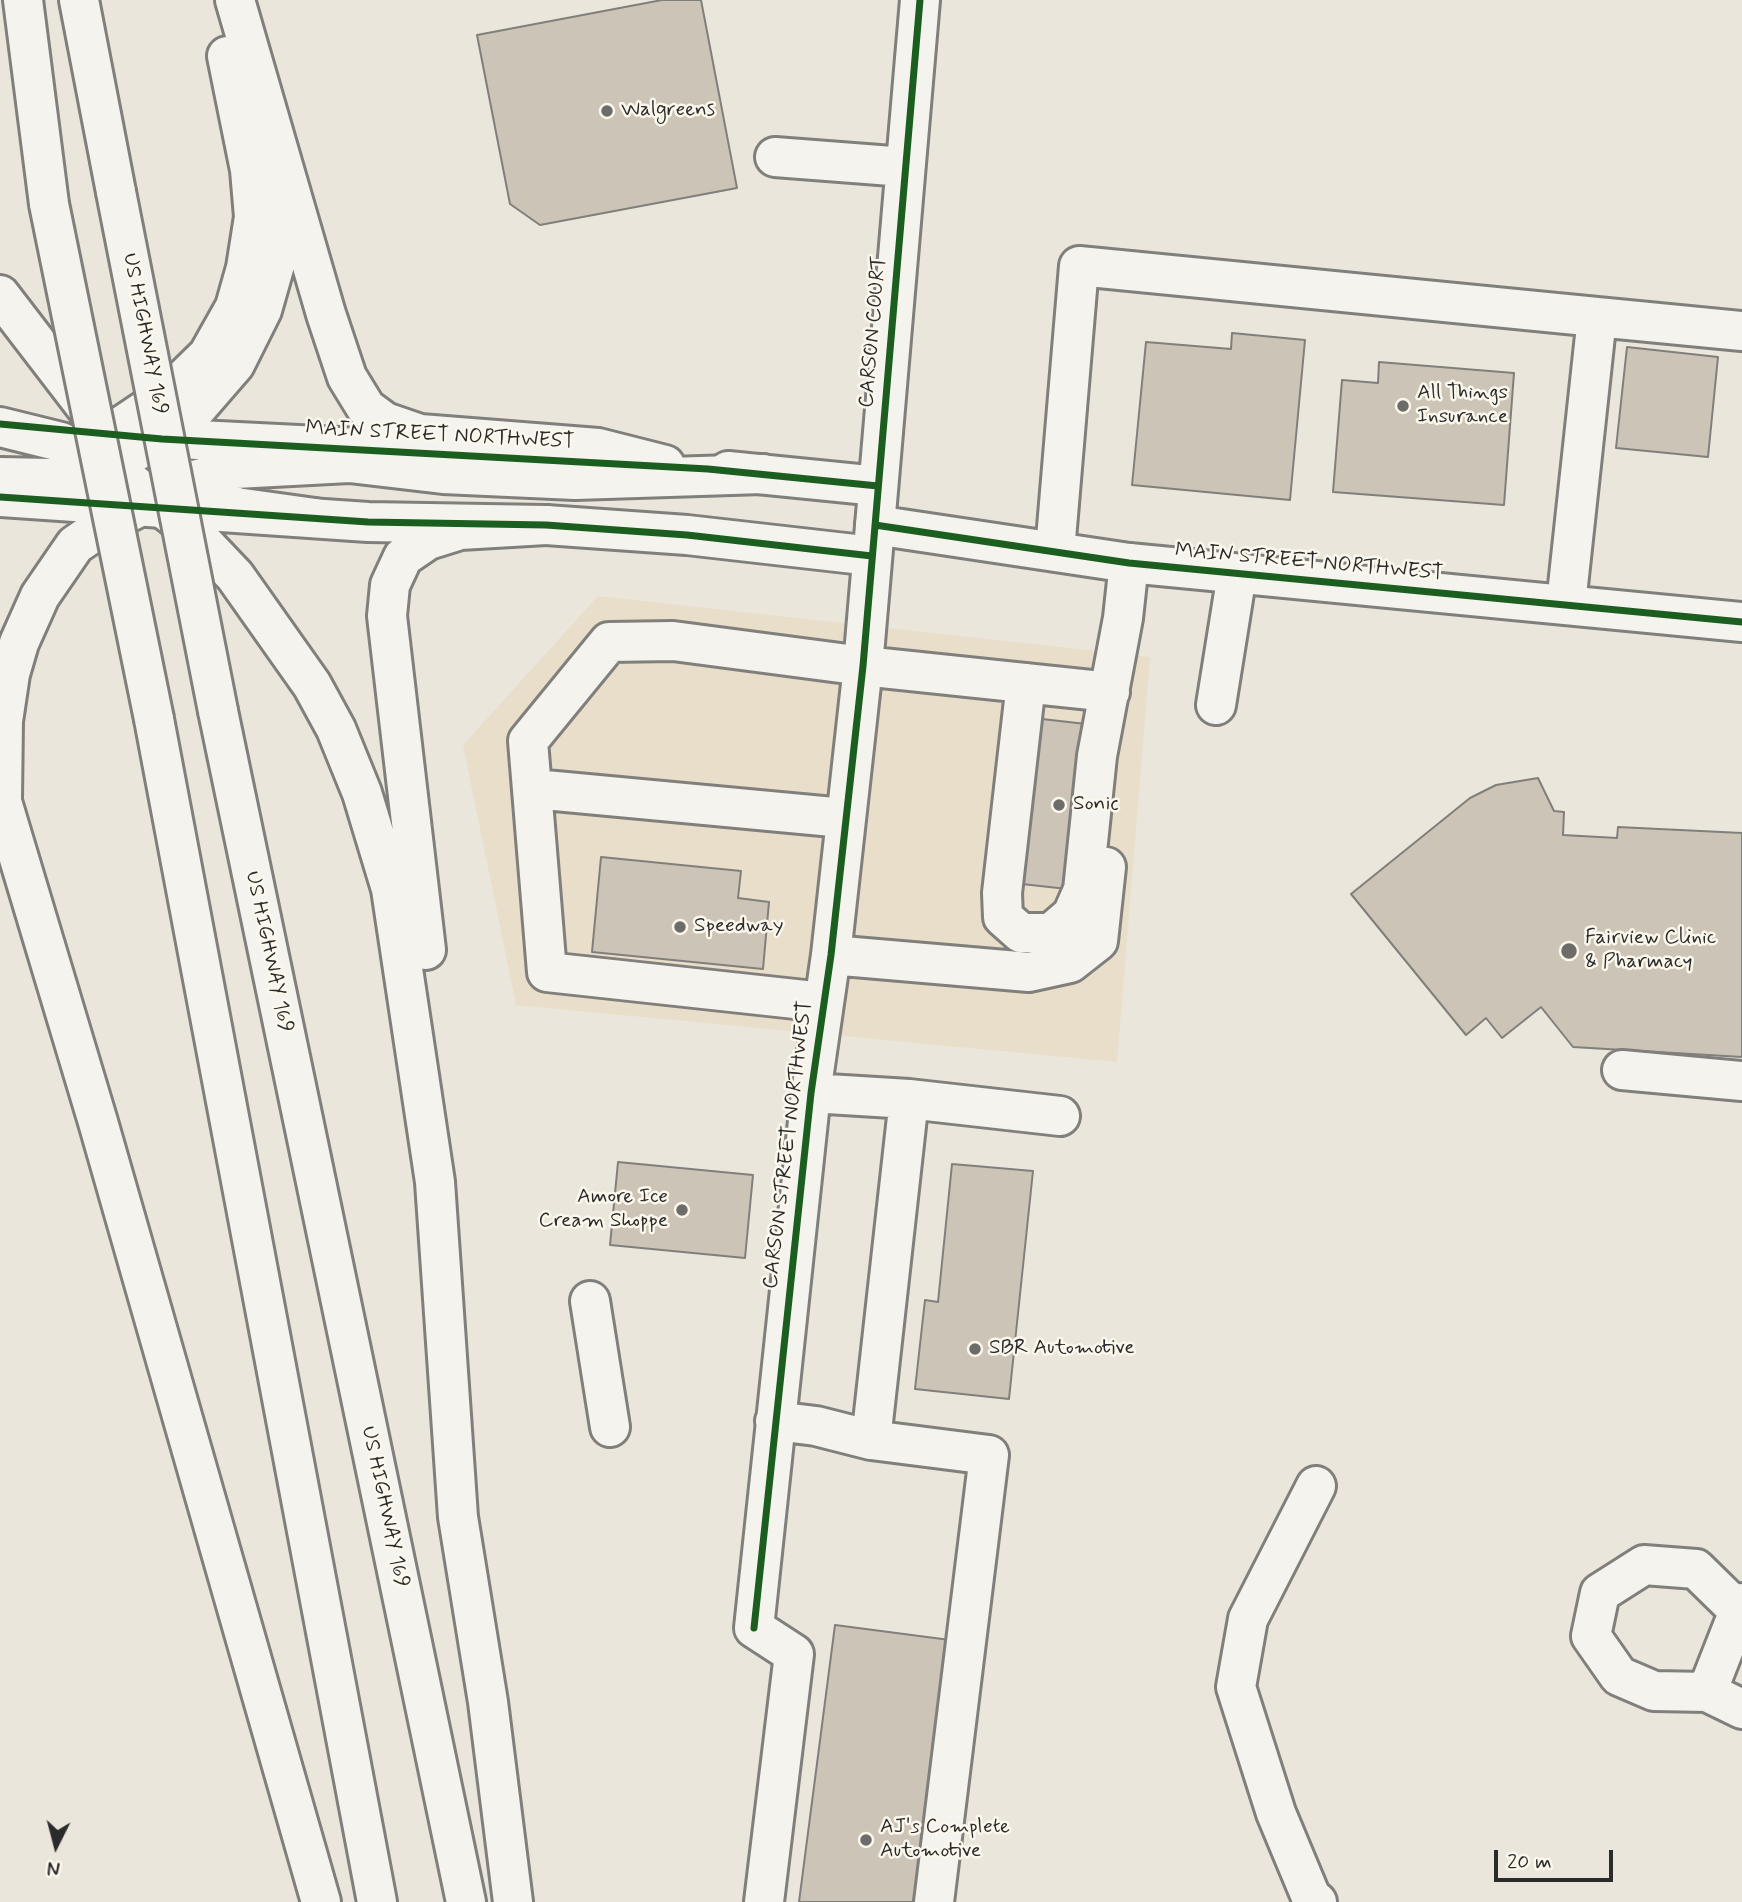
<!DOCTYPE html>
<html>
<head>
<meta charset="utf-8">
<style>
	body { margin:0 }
	#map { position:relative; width:1742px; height:1902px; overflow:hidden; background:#ebe6dc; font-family:Mynerve,sans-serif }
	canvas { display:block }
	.north { position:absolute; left:21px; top:1811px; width:70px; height:70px; -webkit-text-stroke:5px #fbf7ec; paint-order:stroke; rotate:186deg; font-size:19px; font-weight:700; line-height:28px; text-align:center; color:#2b2b2b }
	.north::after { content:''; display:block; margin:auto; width:24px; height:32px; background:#2b2b2b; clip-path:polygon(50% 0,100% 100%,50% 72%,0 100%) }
	.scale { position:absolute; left:1494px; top:1850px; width:119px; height:32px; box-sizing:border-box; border:4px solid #2b2b2b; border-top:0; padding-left:9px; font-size:21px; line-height:24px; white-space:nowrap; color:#2b2b2b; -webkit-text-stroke:5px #fbf7ec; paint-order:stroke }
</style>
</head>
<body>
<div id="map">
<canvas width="1742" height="1902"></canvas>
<div class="north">N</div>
<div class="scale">20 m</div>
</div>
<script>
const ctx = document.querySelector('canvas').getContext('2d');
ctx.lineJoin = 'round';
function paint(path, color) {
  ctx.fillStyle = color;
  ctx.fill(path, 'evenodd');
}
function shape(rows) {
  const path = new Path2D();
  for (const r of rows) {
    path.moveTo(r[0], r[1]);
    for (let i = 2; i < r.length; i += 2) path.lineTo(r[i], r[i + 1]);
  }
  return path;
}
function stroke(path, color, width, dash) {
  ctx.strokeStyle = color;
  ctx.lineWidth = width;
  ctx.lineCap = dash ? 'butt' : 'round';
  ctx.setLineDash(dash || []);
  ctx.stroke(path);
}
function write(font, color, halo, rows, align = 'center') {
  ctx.font = font + ' Mynerve,sans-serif';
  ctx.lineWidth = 5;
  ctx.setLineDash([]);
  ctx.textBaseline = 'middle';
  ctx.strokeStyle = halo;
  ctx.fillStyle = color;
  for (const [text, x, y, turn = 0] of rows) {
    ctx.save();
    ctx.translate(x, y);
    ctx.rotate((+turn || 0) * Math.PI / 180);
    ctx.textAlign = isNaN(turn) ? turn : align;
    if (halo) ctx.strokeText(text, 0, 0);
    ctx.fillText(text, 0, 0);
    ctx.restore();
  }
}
const built = shape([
	[598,596,1150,657,1117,1062,516,1005,463,745]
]);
const building = shape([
	[662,0,701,0,737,188,540,225,510,204,477,35,662,0],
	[1232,333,1305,340,1290,500,1132,485,1146,342,1231,349,1232,333],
	[1627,347,1718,357,1708,457,1616,448,1627,347],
	[1379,362,1514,373,1504,505,1333,492,1342,380,1378,383,1379,362],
	[1042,719,1095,725,1076,890,1022,884,1042,719],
	[1538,778,1554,811,1564,812,1563,835,1617,838,1618,827,1742,833,1742,1057,1573,1047,1541,1007,1502,1038,1486,1018,1466,1035,1351,894,1470,798,1496,785,1538,778],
	[601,857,741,871,738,898,769,902,763,969,592,952,601,857],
	[618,1162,753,1175,745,1258,610,1245,618,1162],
	[952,1164,1033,1171,1009,1399,915,1389,925,1300,938,1302,952,1164],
	[835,1625,950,1640,916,1902,799,1902,835,1625]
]);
const minor = shape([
	[775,157,905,167],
	[1597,317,1742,331],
	[1055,551,1079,266,1597,317,1566,604],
	[1026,683,1002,893,1003,917,1021,933,1051,933,1072,915,1083,890,1097,756,1123,618,1129,563],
	[1216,705,1237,574],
	[534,789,844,818],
	[831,955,1029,972,1070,963,1098,941,1106,867],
	[823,1002,547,972,528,741,609,642,673,641,863,666,1110,692],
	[1622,1070,1742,1081],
	[811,1093,909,1099,1060,1116],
	[590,1301,610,1427],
	[775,1421,816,1426,871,1440,989,1455,934,1902],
	[871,1440,909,1099],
	[1316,1486,1248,1619,1236,1687,1276,1813,1311,1897,1317,1902],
	[1742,1614,1696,1569,1644,1565,1600,1593,1591,1636,1619,1676,1654,1691,1707,1692,1742,1709],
	[1707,1692,1742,1603],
	[764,1902,794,1654,754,1628,811,1093,831,955,863,666,920,0]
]);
const major = shape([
	[138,437,459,453],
	[728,471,878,486],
	[0,497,368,522,546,525,687,535,872,556],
	[875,525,1129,563,1742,622]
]);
const highway = shape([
	[23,0,49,204],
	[79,0,116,192],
	[235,0,326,314,347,377,366,408,385,422,420,434,598,448,665,465],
	[0,295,99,424],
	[0,427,61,442,96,458,120,473,196,535,235,576,312,685,336,729,362,793,391,889,435,1182,458,1517,488,1702,513,1902],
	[67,448,108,435,166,396,208,355,235,307,246,268,254,217,250,170,227,56],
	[175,473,236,507,315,518],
	[0,477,51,478,92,472,162,439,196,409,235,364,262,310,278,254,281,198],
	[218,711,466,1902],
	[154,719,377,1902],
	[0,795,98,1122,321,1902],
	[2,798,3,721,10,674,19,643,40,596,75,545,104,525,190,481,235,469,349,463,443,474,575,480,763,474],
	[426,950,387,616,390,585,403,557,428,540,460,530,546,525]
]);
const highwayBridge = shape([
	[116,192,218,711],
	[49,204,154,719]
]);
const cycleway = shape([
	[0,424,162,439,708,469,878,486],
	[0,497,368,522,546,525,687,535,872,556],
	[875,525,1129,563,1742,622],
	[754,1628,811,1093,831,955,863,666,920,0]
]);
const markers = [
	[607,111,7,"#6e6c69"],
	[1403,406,7,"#6e6c69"],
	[1059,805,7,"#6e6c69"],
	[680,927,7,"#6e6c69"],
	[1569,951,9,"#6e6c69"],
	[682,1210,7,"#6e6c69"],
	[975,1349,7,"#6e6c69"],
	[866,1840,7,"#6e6c69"]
];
const poiNames = [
	["Walgreens",621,111],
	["All Things",1417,394],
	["Insurance",1417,418],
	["Sonic",1073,805],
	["Speedway",694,927],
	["Fairview Clinic",1585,939],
	["& Pharmacy",1585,963],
	["Amore Ice",668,1198,"right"],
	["Cream Shoppe",668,1222,"right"],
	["SBR Automotive",989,1349],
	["AJ's Complete",880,1828],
	["Automotive",880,1852]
];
const streetNames = [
	["CARSON COURT",874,332,-85],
	["US HIGHWAY 169",144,334,79],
	["MAIN STREET NORTHWEST",440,436,3],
	["MAIN STREET NORTHWEST",1309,563,5],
	["US HIGHWAY 169",268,952,78],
	["CARSON STREET NORTHWEST",789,1145,-83],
	["US HIGHWAY 169",384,1507,78]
];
paint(built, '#e8deca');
paint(building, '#ccc4b7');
stroke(building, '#817f7b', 2);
stroke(minor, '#817f7b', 44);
stroke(major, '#817f7b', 44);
stroke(highway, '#817f7b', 44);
stroke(minor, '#f4f3ee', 38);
stroke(major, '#f4f3ee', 38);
stroke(highway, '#f4f3ee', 38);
stroke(highwayBridge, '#817f7b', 44, []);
stroke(highwayBridge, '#f4f3ee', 38);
stroke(cycleway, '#1b5e20', 7);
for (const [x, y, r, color] of markers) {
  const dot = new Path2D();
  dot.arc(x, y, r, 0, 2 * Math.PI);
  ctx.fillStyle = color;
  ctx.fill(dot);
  stroke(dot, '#fbf7ec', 2.5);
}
write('21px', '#2b2b2b', '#fbf7ec', poiNames, 'left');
write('21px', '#2b2b2b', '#fbf7ec', streetNames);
</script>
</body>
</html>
